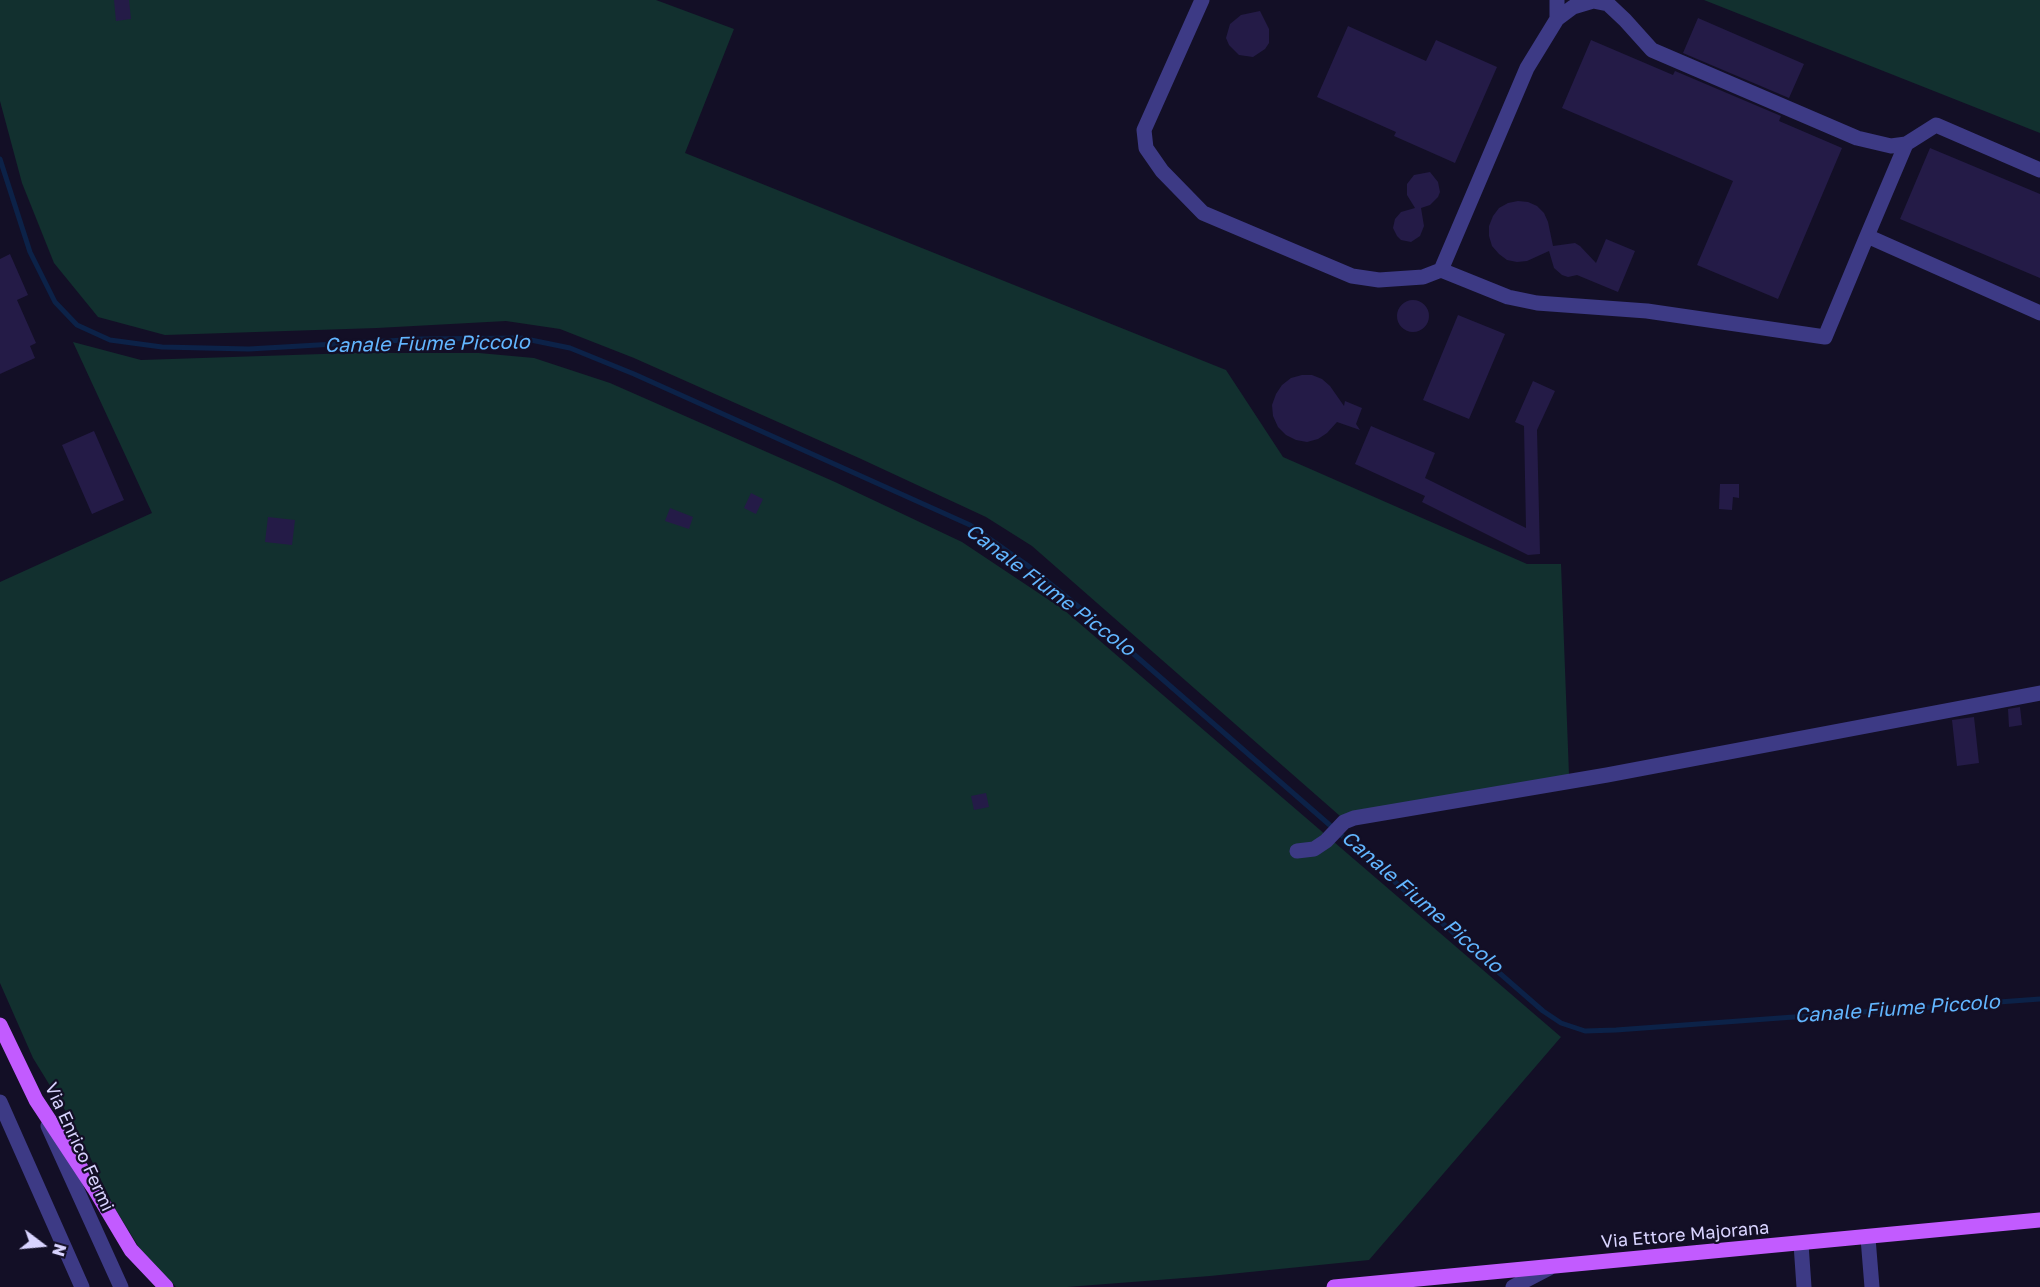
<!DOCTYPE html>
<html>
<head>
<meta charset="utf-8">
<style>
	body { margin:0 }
	#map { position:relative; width:2040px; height:1287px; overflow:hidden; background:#130f26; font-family:"Golos Text",sans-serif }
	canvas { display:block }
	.north { position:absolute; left:12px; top:1215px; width:60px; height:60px; -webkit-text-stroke:4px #130f26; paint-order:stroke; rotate:106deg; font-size:16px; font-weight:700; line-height:24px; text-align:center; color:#d9d4ff }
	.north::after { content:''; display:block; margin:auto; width:21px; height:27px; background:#d9d4ff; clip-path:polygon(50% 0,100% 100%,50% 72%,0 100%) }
</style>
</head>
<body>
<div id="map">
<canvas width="2040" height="1287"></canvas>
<div class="north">N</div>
</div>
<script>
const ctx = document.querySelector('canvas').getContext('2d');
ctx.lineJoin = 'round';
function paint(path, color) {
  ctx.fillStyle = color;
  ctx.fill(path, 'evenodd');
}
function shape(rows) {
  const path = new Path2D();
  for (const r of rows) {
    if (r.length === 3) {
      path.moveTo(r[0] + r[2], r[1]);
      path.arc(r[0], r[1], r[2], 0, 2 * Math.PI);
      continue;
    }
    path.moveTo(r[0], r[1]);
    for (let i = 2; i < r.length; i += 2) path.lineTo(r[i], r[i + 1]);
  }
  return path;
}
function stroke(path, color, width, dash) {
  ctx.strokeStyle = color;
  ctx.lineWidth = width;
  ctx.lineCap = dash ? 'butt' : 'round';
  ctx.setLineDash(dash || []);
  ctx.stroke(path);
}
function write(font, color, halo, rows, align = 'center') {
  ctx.font = font + ' "Golos Text",sans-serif';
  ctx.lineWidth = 4.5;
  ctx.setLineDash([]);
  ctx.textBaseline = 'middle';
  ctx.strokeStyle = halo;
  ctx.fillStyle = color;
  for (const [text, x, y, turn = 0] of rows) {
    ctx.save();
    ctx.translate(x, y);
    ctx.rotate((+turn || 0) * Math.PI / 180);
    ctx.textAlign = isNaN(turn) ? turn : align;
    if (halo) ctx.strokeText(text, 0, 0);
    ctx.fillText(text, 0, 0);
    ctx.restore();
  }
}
const green = shape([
	[0,0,656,0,734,29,685,153,1226,370,1283,457,1527,564,1561,564,1569,775,1340,816,1032,546,986,517,859,458,634,358,560,329,506,321,377,328,165,335,98,317,54,263,22,183,0,101],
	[1704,0,2040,0,2040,133],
	[73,342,141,360,353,353,479,353,534,358,610,383,835,482,962,542,1064,610,1561,1037,1369,1260,1210,1276,1067,1287,176,1287,140,1249,114,1207,76,1128,33,1058,0,983,0,582,152,513]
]);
const stream = shape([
	[0,159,30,252,55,302,77,325,110,340,162,347,249,349,421,339,521,338,570,348,634,374,970,525,1027,565,1090,616,1543,1011,1561,1023,1585,1031,1616,1030,2040,999]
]);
const building = shape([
	[114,0,129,0,131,19,116,21],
	[1260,11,1269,29,1269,43,1265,49,1253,57,1239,55,1229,45,1226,38,1230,24,1241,15],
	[1698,18,1804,64,1789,98,1683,53],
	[1348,26,1426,61,1436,40,1497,67,1455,163,1394,136,1396,132,1317,97],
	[1591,40,1673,75,1675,71,1781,116,1779,121,1842,148,1778,299,1697,265,1733,181,1562,108],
	[1930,148,2040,194,2040,278,1900,219],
	[1430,172,1438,182,1440,192,1438,197,1430,205,1421,208,1424,226,1420,236,1411,242,1401,240,1397,236,1393,228,1395,219,1401,212,1415,208,1407,195,1407,184,1414,175],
	[1518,201,1528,202,1537,206,1544,213,1548,222,1553,246,1575,243,1580,246,1596,263,1606,239,1635,251,1618,292,1577,275,1568,277,1562,275,1554,268,1549,251,1527,261,1517,262,1507,260,1499,254,1492,246,1489,236,1489,226,1493,216,1499,208,1508,203],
	[10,254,28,295,17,300,36,343,30,346,35,358,0,374,0,259],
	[1413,316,16],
	[1458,315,1505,334,1469,419,1423,400],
	[1302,375,1312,375,1322,379,1330,386,1344,406,1345,401,1362,408,1356,424,1360,430,1337,422,1327,433,1318,439,1307,442,1296,440,1286,435,1278,427,1273,416,1272,405,1276,394,1282,385,1291,378],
	[1533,381,1555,391,1537,430,1540,554,1528,555,1422,502,1425,496,1355,464,1371,426,1435,453,1425,478,1526,528,1524,426,1515,422],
	[94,431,124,500,92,514,62,445],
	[1720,484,1739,484,1739,498,1733,497,1732,510,1719,509],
	[751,493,763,499,756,514,744,508],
	[670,508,693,517,689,529,665,521],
	[268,517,295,520,292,545,265,542],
	[2020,707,2022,725,2009,727,2008,709],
	[1974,717,1979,763,1957,766,1952,720],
	[986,793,989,807,974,810,971,796]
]);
const minor = shape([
	[1202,0,1144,130,1146,148,1162,171,1203,213,1352,276,1379,280,1423,277,1441,270,1527,68,1557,19,1573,7,1593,1,1608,4,1625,20,1652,50,1857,138,1891,146,1906,144,1936,125,2040,170],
	[1557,0,1557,19],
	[1867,236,1906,144],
	[1441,270,1508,297,1537,303,1647,311,1825,337,1867,236,2040,313],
	[1297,851,1314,849,1326,841,1344,822,1354,818,1607,775,2040,693],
	[0,1102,82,1287],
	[48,1126,121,1287],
	[1868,1238,1872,1287],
	[1801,1244,1804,1287],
	[1513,1287,1549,1268]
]);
const major = shape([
	[0,1025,36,1100,94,1188,131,1250,166,1287],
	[1334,1287,2040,1220]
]);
const streetNames = [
	["Via Enrico Fermi",79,1147,65],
	["Via Ettore Majorana",1685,1235,-5]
];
const waterNames = [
	["Canale Fiume Piccolo",427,344,-1],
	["Canale Fiume Piccolo",1050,590,37],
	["Canale Fiume Piccolo",1422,902,41],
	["Canale Fiume Piccolo",1897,1009,-4]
];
paint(green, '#12302f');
stroke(stream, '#0c2248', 5);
paint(building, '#241b47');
stroke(minor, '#3d3a85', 15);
stroke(major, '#c25bff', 15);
write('18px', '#d9d4ff', '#130f26', streetNames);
write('italic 20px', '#62b6ff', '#130f26', waterNames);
</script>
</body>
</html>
